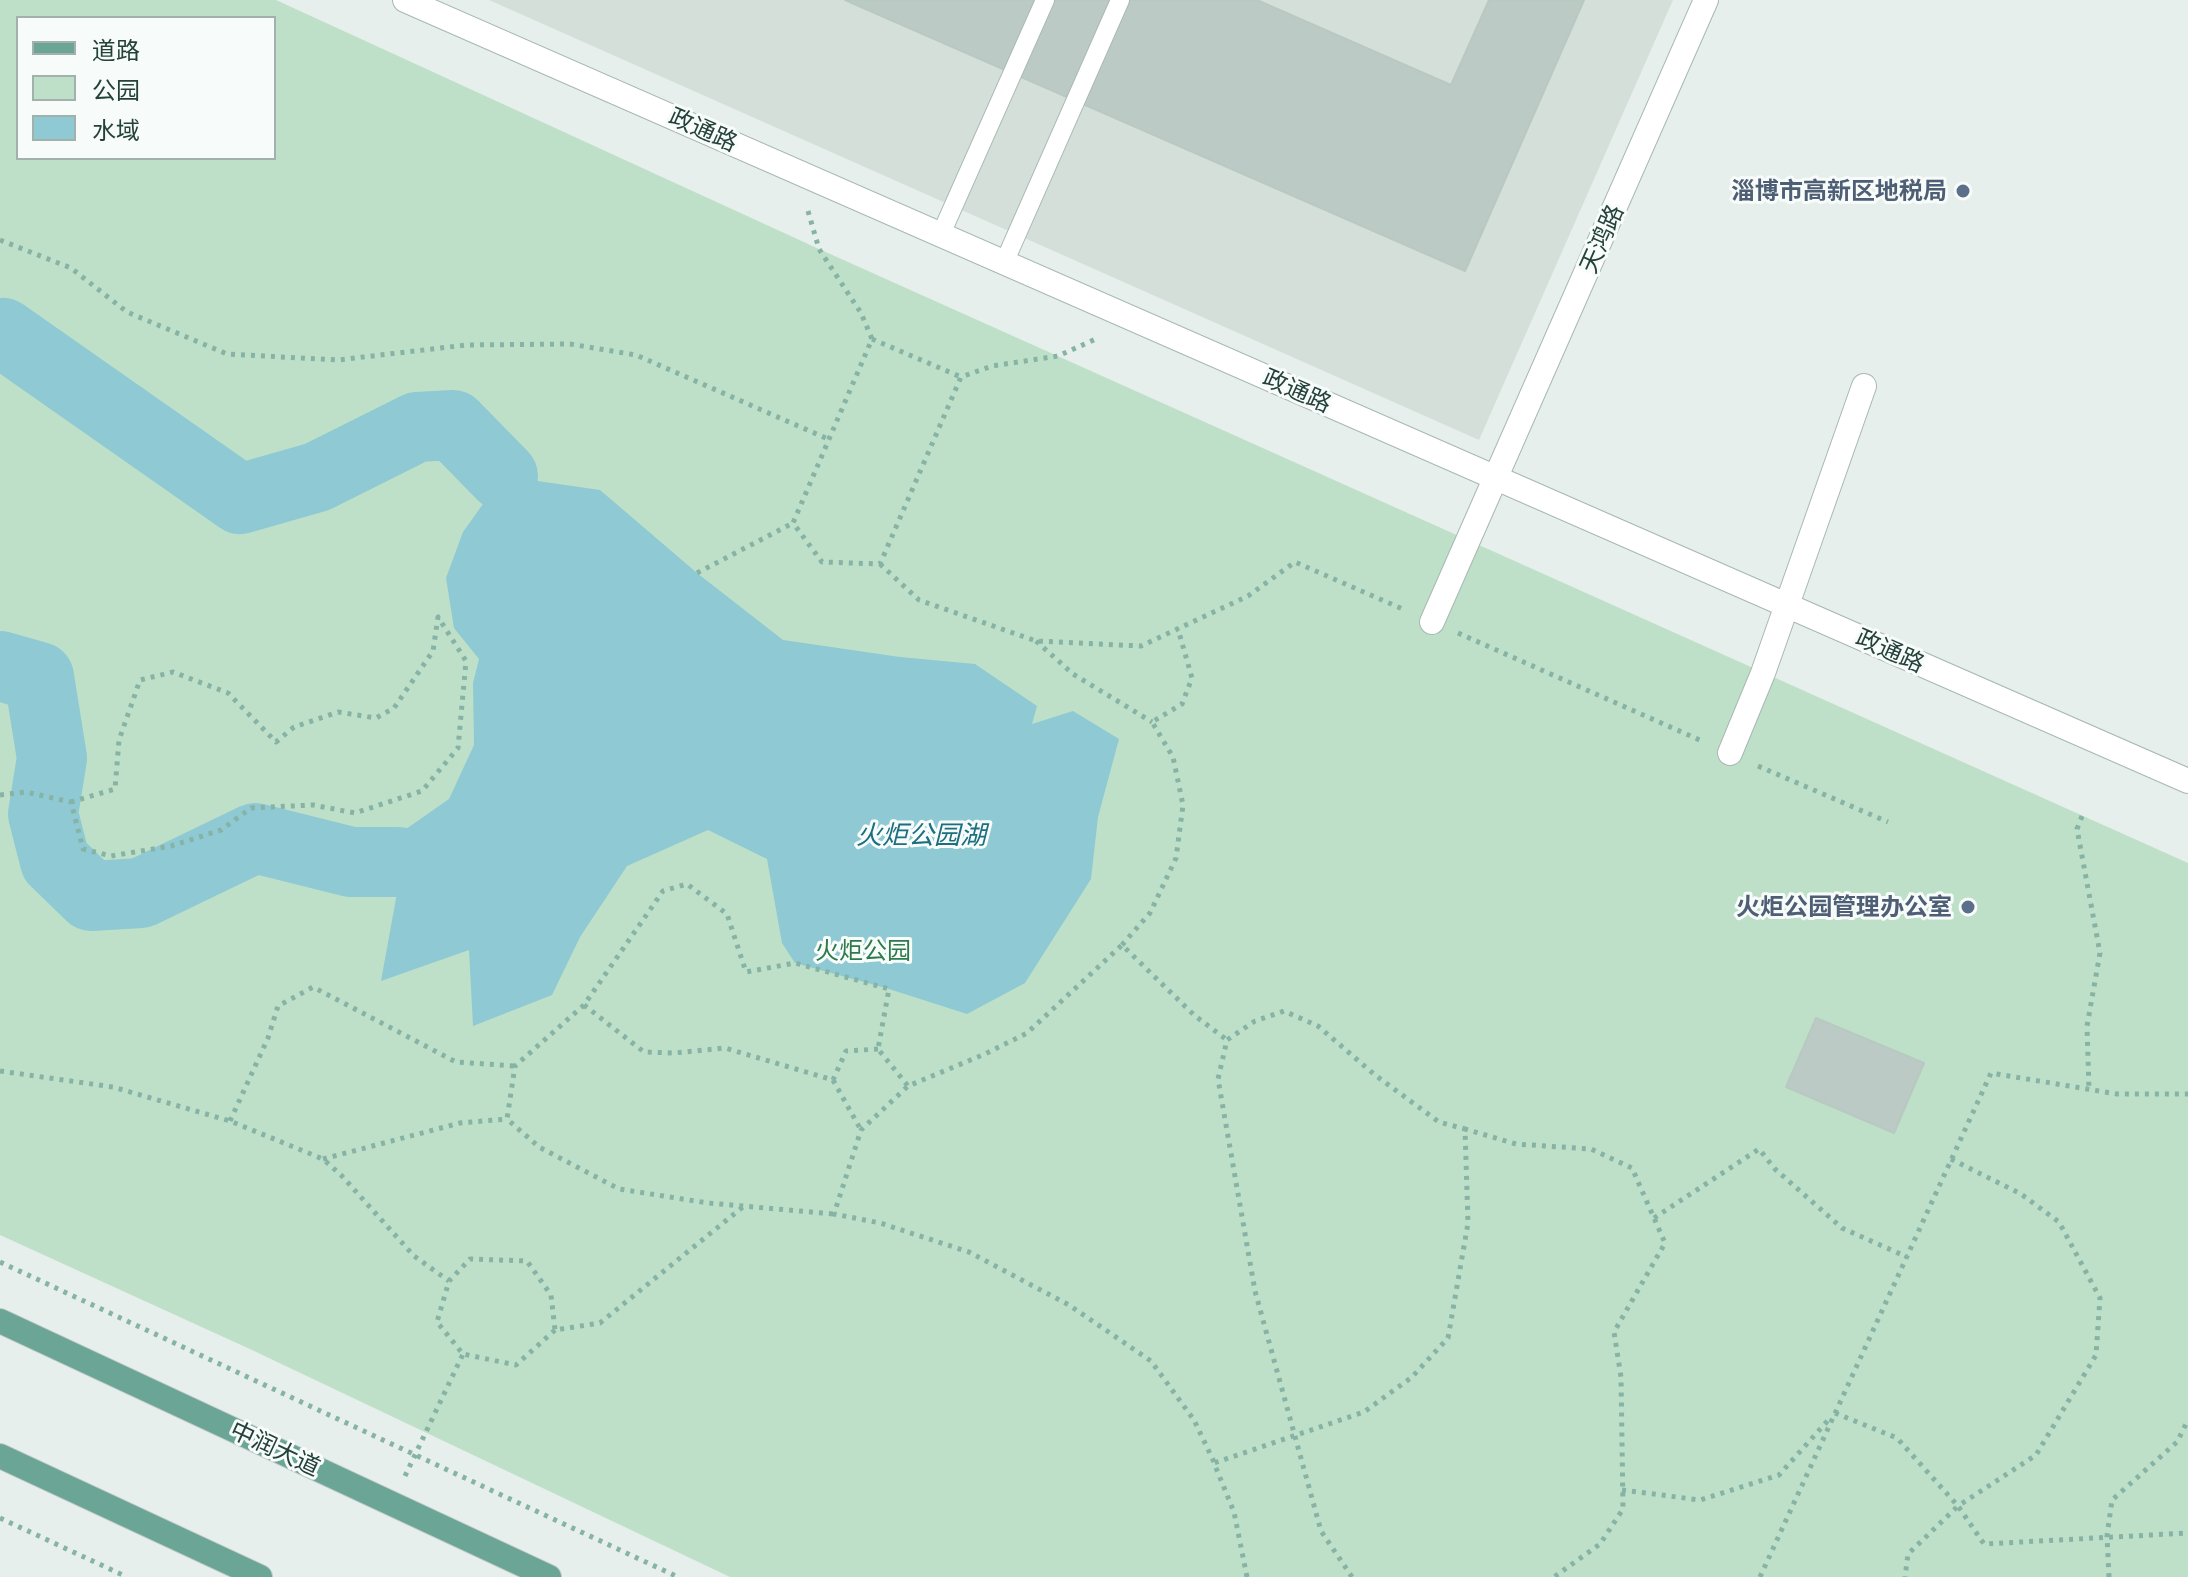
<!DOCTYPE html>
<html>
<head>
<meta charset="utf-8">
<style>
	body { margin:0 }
	#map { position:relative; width:2188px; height:1577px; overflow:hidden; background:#e6efeb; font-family:Lato,"Noto Sans SC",sans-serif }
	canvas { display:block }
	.legend { position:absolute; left:16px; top:16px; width:260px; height:144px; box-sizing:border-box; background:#f7fbf9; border:2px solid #a3b1ad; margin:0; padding:10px 14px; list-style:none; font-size:24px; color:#24423a }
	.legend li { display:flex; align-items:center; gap:16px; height:40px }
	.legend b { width:40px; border:2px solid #a3b1ad }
</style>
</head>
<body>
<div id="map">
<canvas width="2188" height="1577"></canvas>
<ul class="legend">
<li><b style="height:10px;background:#6aa596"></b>道路</li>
<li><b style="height:22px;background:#bfe0c8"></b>公园</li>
<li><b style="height:22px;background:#8ec9d4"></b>水域</li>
</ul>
</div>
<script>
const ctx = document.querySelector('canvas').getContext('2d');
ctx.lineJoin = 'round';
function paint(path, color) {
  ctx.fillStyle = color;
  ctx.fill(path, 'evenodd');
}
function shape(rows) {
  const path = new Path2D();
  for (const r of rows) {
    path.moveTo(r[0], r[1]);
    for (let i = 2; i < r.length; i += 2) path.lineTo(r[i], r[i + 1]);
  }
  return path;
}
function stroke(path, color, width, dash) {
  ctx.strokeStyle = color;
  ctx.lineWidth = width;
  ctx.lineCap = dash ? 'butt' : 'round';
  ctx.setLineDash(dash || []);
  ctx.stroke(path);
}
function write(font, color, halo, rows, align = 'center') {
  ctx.font = font + ' Lato,"Noto Sans SC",sans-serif';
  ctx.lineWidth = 6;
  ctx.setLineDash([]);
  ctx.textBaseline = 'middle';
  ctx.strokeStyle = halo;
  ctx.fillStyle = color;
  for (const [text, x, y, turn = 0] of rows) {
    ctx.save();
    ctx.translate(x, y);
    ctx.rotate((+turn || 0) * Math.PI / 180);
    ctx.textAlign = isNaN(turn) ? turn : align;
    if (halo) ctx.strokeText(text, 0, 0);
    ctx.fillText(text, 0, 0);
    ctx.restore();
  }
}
const built = shape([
	[489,0,1673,0,1479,440]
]);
const green = shape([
	[0,0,276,0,819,249,2188,863,2188,1577,730,1577,252,1350,0,1235],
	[18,18,274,18,274,158,18,158]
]);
const water = shape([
	[503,476,600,490,697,573,783,640,900,657,975,664,1037,706,1032,724,1073,711,1119,739,1098,817,1091,879,1025,983,967,1014,889,989,795,963,782,943,767,859,708,830,627,866,580,937,552,995,473,1026,469,950,381,981,399,882,399,834,449,799,474,745,473,683,479,659,454,628,446,578,463,532]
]);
const river = shape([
	[0,334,3,333,240,499,317,477,417,427,453,425,503,476],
	[0,666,39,677,52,758,43,814,55,861,91,896,141,893,255,838,351,862,399,862]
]);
const building = shape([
	[845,0,1257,0,1451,85,1489,0,1584,0,1465,271,845,0],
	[1816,1018,1924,1063,1894,1133,1786,1087,1816,1018]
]);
const path = shape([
	[808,211,819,249,861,313,872,339,793,523,822,562,880,564,961,377,992,366,1058,356,1098,338],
	[0,240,71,268,127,312,227,354,338,360,466,345,570,344,636,355,828,439],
	[872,339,961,377],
	[880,564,919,600,1036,641,1141,646,1248,596,1295,562,1405,610],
	[697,573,793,523],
	[1458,633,1702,741],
	[1036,641,1073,674,1152,722],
	[1758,766,1888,822],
	[0,795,26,792,71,802,83,849,111,856,171,846,221,830,251,808,313,805,355,813,422,791,458,748,466,661,438,617,433,651,394,708,376,718,338,712,294,727,276,742,228,693,173,672,140,680,119,740,115,789,71,802],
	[2082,816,2077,829,2100,953,2087,1026,2089,1089],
	[1122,945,1150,913,1176,858,1183,805,1173,757,1152,722,1182,704,1192,678,1178,629],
	[584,1005,515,1066,507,1119,539,1147,619,1189,708,1203,834,1214],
	[878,1049,846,1051,833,1080,725,1048,674,1053,644,1052,584,1005,663,891,687,884,727,914,746,972,795,963,889,989,878,1049,908,1086],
	[0,1071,113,1087,230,1121,323,1159,341,1175,414,1256,449,1281],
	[833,1080,861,1130],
	[230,1121,268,1038,278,1006,313,987,456,1062,515,1066],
	[323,1159,460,1123,507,1119],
	[1951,1159,2021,1194,2059,1222,2100,1298,2096,1355,2036,1455,1958,1506,1984,1544,2188,1533],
	[1654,1218,1759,1149,1775,1169,1842,1228,1907,1257],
	[0,1262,678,1577],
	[555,1330,516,1365,463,1354,437,1322,449,1281,470,1259,527,1261,551,1295,555,1330,600,1323,744,1206],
	[1835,1413,1897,1438,1958,1506,1908,1554,1905,1577],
	[1214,1462,1194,1420,1151,1361,1069,1305,969,1252,880,1223,834,1214,861,1130,908,1086,985,1054,1027,1033,1122,945,1194,1015,1227,1040],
	[405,1476,463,1354],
	[1622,1490,1700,1500,1779,1475,1831,1417],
	[0,1518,127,1577],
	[1247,1577,1234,1512,1214,1463,1364,1412,1412,1377,1448,1338,1468,1223,1465,1129,1516,1144,1591,1149,1632,1168,1665,1243,1614,1332,1621,1377,1623,1509,1600,1544,1554,1577],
	[1352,1577,1321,1531,1255,1291,1218,1079,1227,1040,1255,1021,1284,1011,1318,1026,1375,1075,1439,1122,1465,1129],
	[1760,1577,1991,1073,2117,1094,2188,1094],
	[2109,1577,2107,1536,2112,1500,2177,1442,2188,1420]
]);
const service = shape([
	[941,234,1045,0],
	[1004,263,1120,0]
]);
const minor = shape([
	[1432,622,1706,0],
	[1730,753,1763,673,1864,386]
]);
const tertiary = shape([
	[405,0,2188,781]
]);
const primary = shape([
	[0,1321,549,1577],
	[0,1456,260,1577]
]);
const markers = [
	[1963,191,8,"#5c6f8a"],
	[1968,907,8,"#5c6f8a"]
];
const streetNames = [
	["政通路",703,130,24],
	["天鸿路",1602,239,-66],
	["政通路",1297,391,24],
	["政通路",1890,651,24],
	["中润大道",275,1449,25]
];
const serviceNames = [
	["淄博市高新区地税局",1947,191],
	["火炬公园管理办公室",1952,907]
];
const parkNames = [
	["火炬公园",863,951]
];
const waterNames = [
	["火炬公园湖",921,836]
];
paint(built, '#d4dfda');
paint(green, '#bfe0c8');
paint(water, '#8ec9d4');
stroke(river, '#8ec9d4', 70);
paint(building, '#bbcac4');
stroke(building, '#b8c9c2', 2);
stroke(service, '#a8b8b2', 20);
stroke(minor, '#a8b8b2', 26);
stroke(tertiary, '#a8b8b2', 26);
stroke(primary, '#c2cac8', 26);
stroke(path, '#86b3a5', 5, [4, 6]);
stroke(service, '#fff', 18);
stroke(minor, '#fff', 24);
stroke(tertiary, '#fff', 24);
stroke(primary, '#6aa596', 24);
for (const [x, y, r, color] of markers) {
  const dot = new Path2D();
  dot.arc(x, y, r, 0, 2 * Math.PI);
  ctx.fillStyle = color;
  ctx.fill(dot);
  stroke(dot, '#f7fbf9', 3);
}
write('24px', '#24423a', '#f7fbf9', streetNames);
write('bold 24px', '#4e5e75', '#f7fbf9', serviceNames, 'right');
write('24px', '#2d7a4b', '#f7fbf9', parkNames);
write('italic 26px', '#1c6f80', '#f7fbf9', waterNames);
</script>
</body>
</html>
